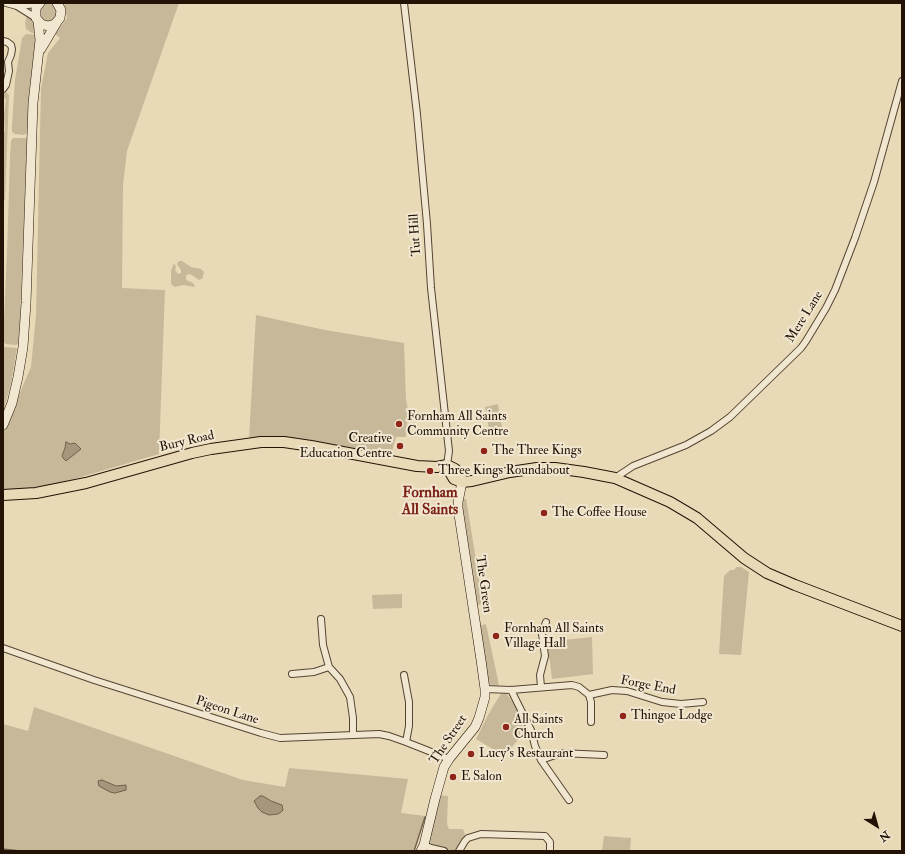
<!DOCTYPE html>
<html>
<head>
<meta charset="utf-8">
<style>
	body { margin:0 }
	#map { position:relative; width:905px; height:854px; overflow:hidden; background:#e9dab7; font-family:"IM FELL Double Pica",serif }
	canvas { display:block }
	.frame { position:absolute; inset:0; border:4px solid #231206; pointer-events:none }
	.north { position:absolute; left:857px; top:806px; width:40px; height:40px; -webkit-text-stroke:3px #f1e7d0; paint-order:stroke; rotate:143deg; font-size:11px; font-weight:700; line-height:16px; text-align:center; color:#231206 }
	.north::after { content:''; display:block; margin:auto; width:14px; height:18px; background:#231206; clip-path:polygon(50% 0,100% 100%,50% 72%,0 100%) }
</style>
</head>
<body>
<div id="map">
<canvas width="905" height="854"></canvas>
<div class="frame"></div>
<div class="north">N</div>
</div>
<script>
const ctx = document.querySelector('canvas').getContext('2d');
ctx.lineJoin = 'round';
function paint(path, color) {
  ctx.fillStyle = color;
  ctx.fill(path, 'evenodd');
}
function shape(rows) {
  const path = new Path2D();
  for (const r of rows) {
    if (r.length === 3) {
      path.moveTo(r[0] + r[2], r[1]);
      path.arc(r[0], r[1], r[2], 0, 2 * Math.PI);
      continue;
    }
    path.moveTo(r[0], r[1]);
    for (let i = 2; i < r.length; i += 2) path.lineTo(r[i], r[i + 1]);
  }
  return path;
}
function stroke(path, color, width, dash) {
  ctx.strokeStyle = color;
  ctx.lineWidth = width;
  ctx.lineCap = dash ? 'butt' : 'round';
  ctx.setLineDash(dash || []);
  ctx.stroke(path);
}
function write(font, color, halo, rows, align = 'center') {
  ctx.font = font + ' "IM FELL Double Pica",serif';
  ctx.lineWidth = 4;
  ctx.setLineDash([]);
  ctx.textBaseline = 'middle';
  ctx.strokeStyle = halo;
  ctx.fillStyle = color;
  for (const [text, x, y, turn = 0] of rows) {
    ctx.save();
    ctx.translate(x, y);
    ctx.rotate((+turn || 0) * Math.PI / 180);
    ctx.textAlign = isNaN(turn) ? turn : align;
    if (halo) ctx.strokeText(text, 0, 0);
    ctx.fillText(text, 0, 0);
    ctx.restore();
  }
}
const green = shape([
	[48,12,9],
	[64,3,179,3,127,151,123,185,122,288,165,290,159,454,71,480,31,489,3,490,3,432,31,367,36,315,41,88,48,53,60,38,55,34,67,18],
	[27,15,34,22,35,33,32,33,26,29,25,23],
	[26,34,39,35,29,92,28,133,23,135,15,134,12,132,12,126,15,80,22,38],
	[6,92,9,95,5,201,4,200,3,198,3,132,5,132,4,115,6,99,3,98,3,94],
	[13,138,27,138,20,320,18,344,16,345,6,344,3,342,7,254,10,157,11,141],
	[179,261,182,261,191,267,201,269,204,272,203,276,203,278,199,280,192,275,188,274,186,276,186,280,193,283,195,286,194,287,183,285,175,287,172,285,171,283,171,271,174,263,176,267,175,270,178,274,181,273,181,270,177,264],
	[256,315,325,330,404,343,406,399,408,410,406,437,396,437,392,451,380,450,377,452,294,438,249,438],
	[3,347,6,347,17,348,11,384,3,412],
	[498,404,503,433,490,435,485,407],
	[466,498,483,604,476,605,461,503,463,500],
	[736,567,741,567,749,572,741,655,719,654,724,576,730,570,734,570],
	[402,594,402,608,373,609,372,595],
	[486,624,499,685,492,685,488,683,478,626],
	[592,637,593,674,552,679,550,662,545,642],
	[505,692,521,713,524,721,518,740,504,756,476,739,488,715,500,695],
	[34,707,243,780,285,787,289,768,408,779,401,813,425,816,413,851,3,851,3,724,28,731],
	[439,795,448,796,447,824,449,829,463,829,466,837,457,849,453,851,433,846,429,840],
	[604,836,631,838,630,851,602,850]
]);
const water = shape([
	[66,442,70,444,75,443,81,449,66,461,63,458,62,456,65,448,66,442],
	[102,780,116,786,126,785,126,790,115,793,110,792,99,786,98,781,102,780],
	[260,796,263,796,271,801,282,805,283,810,281,812,278,814,269,815,262,812,258,808,254,801,260,796]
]);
const stream = shape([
	[3,849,20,851],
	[414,851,425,817]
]);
const street = shape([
	[6,3,17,6,36,18],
	[404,3,417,114,427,224,431,288,449,451,447,465],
	[17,6,38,4],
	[3,41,7,42,11,45,12,49,11,55,8,62,9,71,6,85,3,89],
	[615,478,633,466,686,445,711,431,730,417,801,348,806,341,826,308,835,290,855,238,874,182,902,81],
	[321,619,323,645,329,667,340,679,350,697,353,718,353,735],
	[3,648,94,680,261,733,280,738,379,734,389,736,406,742,449,759],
	[292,674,314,672,329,667],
	[404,675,409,702,409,726,406,742],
	[541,687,540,675,545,656,542,634,546,622],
	[485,689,511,690,572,685,579,687,589,695,591,702,591,722],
	[511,690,531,730,535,746,541,760,569,800],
	[589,695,612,690,627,691,662,702,681,704,703,702],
	[541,760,561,753,604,755],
	[424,845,431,848,444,851],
	[459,851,465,841,468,838,481,834,545,836,550,842,550,851]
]);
const secondary = shape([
	[40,3,36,8,36,18,41,24,48,26,55,24,60,18,61,10,57,3],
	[41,49,57,22],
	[3,425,12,403,18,377,23,347,26,303,33,103,40,40,38,21],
	[421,851,424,845,435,799,444,767,449,759,475,727,479,718,485,697,485,689,481,660,458,508,458,502,462,482]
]);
const primary = shape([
	[447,465,451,474,454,479,462,482,472,481,510,472,537,468,555,468,584,472,615,478,670,502,697,518,744,558,767,573,795,585,902,626],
	[3,495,36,493,86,483,192,453,211,449,261,442,284,442,311,446,417,466,437,467,447,465,455,469,460,474,462,482]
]);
const markers = [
	[399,424,4,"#8f2418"],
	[400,446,4,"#8f2418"],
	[484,451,4,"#8f2418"],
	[430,471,4,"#8f2418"],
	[544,513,4,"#8f2418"],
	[496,636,4,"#8f2418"],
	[623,716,4,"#8f2418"],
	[506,727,4,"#8f2418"],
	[471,754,4,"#8f2418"],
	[453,777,4,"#8f2418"]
];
const streetNames = [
	["Tut Hill",416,235,-94],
	["Mere Lane",805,317,-58],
	["Bury Road",187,442,-13],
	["The Green",483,584,82],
	["Forge End",648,686,11],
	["Pigeon Lane",227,711,18],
	["The Street",449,740,-56]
];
const poiNames = [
	["Fornham All Saints",407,417],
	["Community Centre",407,432],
	["Creative",392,439,"right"],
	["Education Centre",392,454,"right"],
	["The Three Kings",492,451],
	["Three Kings Roundabout",438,471],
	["The Coffee House",552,513],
	["Fornham All Saints",504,629],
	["Village Hall",504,644],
	["Thingoe Lodge",631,716],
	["All Saints",514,720],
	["Church",514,735],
	["Lucy's Restaurant",479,754],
	["E Salon",461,777]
];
const quarterNames = [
	["Fornham",430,494],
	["All Saints",430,511]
];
paint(green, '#c7b899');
paint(water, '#a6967b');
stroke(water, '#72614c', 1);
stroke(stream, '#72614c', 1.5);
stroke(street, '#544432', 8);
stroke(secondary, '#231206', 10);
stroke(primary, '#231206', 12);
stroke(street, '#f1e7d0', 6);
stroke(secondary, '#f1e7d0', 9);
stroke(primary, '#e9dab7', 10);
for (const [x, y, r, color] of markers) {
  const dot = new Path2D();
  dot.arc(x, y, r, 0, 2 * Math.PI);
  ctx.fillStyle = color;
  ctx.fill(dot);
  stroke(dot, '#f1e7d0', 1.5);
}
write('13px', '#231206', '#f1e7d0', streetNames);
write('13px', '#231206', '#f1e7d0', poiNames, 'left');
write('bold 15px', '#7a1f14', '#f1e7d0', quarterNames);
</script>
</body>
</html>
